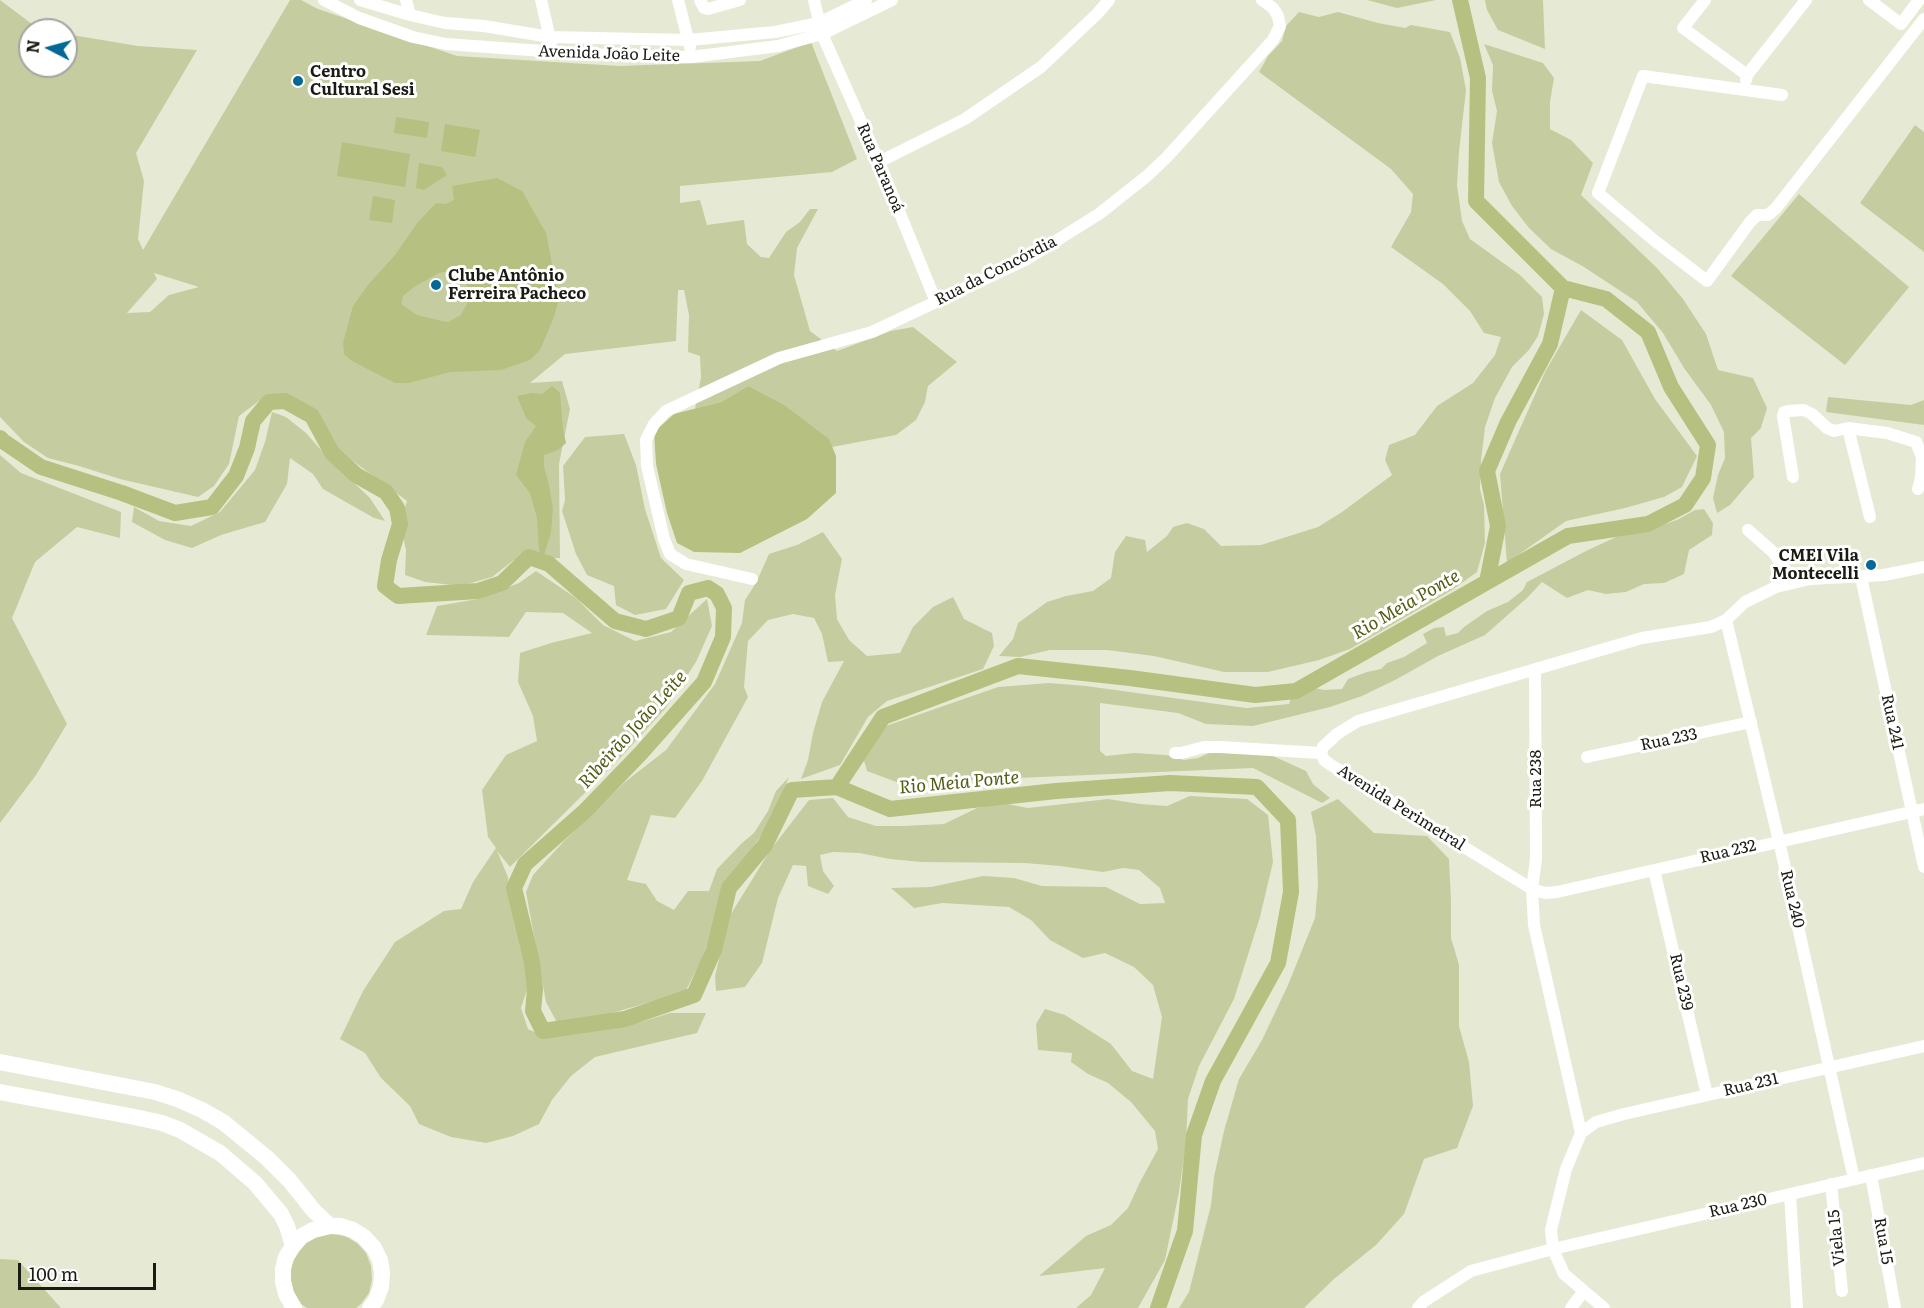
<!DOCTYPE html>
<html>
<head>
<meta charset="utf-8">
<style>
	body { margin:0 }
	#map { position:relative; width:1924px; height:1308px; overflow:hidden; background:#e6ead4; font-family:Literata,serif }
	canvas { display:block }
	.north { position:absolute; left:18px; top:18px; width:60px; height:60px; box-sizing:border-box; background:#fff; border:2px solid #a3a4a1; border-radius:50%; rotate:276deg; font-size:16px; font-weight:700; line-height:24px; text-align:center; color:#1a1c14 }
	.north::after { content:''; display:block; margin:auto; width:21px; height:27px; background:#026896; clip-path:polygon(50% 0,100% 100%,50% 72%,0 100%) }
	.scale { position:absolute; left:18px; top:1263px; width:138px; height:27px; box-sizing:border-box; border:3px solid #1a1c14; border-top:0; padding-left:8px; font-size:18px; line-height:21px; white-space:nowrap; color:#1a1c14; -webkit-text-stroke:4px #fff; paint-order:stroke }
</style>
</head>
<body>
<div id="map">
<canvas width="1924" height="1308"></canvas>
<div class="north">N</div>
<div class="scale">100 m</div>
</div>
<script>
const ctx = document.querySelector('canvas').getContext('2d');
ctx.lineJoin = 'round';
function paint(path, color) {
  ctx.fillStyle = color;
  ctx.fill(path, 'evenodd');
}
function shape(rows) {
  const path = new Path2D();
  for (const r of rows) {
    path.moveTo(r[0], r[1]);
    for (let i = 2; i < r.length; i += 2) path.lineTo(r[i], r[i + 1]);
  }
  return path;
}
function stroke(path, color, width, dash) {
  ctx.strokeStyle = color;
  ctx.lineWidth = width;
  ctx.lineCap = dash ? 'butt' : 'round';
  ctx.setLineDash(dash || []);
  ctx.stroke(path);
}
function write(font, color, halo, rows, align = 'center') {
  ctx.font = font + ' Literata,serif';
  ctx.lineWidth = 6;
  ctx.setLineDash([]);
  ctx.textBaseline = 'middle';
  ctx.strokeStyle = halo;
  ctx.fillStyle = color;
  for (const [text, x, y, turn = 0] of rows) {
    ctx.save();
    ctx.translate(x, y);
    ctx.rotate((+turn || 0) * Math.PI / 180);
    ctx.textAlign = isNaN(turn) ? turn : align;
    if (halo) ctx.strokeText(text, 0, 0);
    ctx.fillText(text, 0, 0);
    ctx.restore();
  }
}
const green = shape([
	[0,0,40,30,30,30,30,66,66,66,66,34,138,46,197,50,136,153,144,181,138,239,143,250,290,0,301,0,318,9,457,56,619,66,760,61,811,42,857,159,832,172,680,186,680,203,700,200,707,225,744,220,747,244,761,257,769,258,786,232,800,222,810,209,818,209,797,248,794,275,810,331,837,351,891,331,913,327,957,362,928,386,925,402,916,420,896,435,832,447,748,386,721,402,695,409,701,377,700,356,688,352,689,315,684,290,678,290,676,341,565,354,530,383,562,381,570,409,559,464,560,558,514,560,492,577,461,586,425,582,405,575,406,550,400,524,407,501,334,447,309,407,280,397,259,401,239,416,229,464,214,486,198,497,120,479,79,466,48,458,24,442,0,417],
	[154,273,199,287,169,295,150,312,127,313,157,279],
	[1367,0,1436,0,1397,8],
	[1485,0,1543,0,1545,49,1498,30,1487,10],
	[1299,12,1319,17,1338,12,1378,23,1405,28,1411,25,1450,32,1460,58,1466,90,1459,152,1457,185,1462,221,1470,239,1520,275,1542,297,1544,314,1538,336,1529,350,1512,367,1495,398,1485,427,1481,461,1480,489,1484,505,1485,543,1477,572,1452,590,1350,649,1319,660,1268,672,1224,672,1154,656,1107,650,1050,650,1020,657,999,656,1013,639,1018,623,1047,602,1066,596,1093,591,1111,578,1115,552,1126,536,1145,540,1147,552,1167,536,1173,527,1187,523,1204,529,1221,546,1261,545,1318,527,1342,512,1392,475,1385,460,1389,445,1415,435,1437,406,1473,383,1495,355,1501,337,1484,333,1470,311,1443,284,1391,247,1411,212,1413,194,1391,169,1259,72,1268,56,1282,41,1286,26],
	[1484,44,1543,63,1554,78,1550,102,1550,129,1571,140,1593,163,1581,195,1658,269,1683,299,1706,334,1718,370,1753,378,1767,408,1761,428,1751,438,1754,477,1730,505,1717,513,1713,498,1718,475,1725,458,1724,432,1711,405,1684,368,1663,333,1637,302,1584,267,1551,249,1529,228,1512,206,1499,182,1492,143,1497,111,1492,91,1493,65],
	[1915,125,1924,132,1924,252,1860,203],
	[1799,194,1909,287,1845,365,1731,276],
	[1581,310,1622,340,1655,399,1697,456,1682,487,1664,497,1625,508,1566,521,1507,563,1500,474,1545,372],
	[1828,397,1911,405,1924,400,1924,425,1826,412],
	[272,412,286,417,306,433,328,458,370,498,385,521,374,518,323,489,313,474,290,458,287,484,265,522,221,535,192,548,165,540,132,522,134,507,159,521,191,526,220,512,255,470,265,442],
	[624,434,636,465,645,509,661,558,684,580,666,609,635,615,616,605,614,586,587,575,576,554,562,511,565,500,563,466,585,437],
	[0,455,21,473,121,512,120,538,77,527,35,562,12,618,67,724,36,775,0,823],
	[1704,509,1713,523,1712,535,1689,550,1684,574,1664,583,1644,584,1626,592,1606,594,1588,590,1567,598,1542,582,1527,598,1485,635,1438,656,1397,679,1362,696,1330,707,1253,726,1206,724,1178,713,1100,703,1100,751,1106,756,1134,753,1166,755,1184,760,1198,758,1214,751,1262,751,1306,771,1313,784,1330,798,1322,803,1253,768,899,783,867,771,861,750,875,739,886,726,998,687,1049,683,1086,686,1246,708,1289,704,1291,698,1305,686,1324,690,1342,689,1348,679,1367,672,1381,669,1387,663,1404,657,1427,643,1423,634,1434,628,1444,627,1446,636,1458,633,1464,627,1487,611,1508,602,1523,590,1527,582,1588,550,1616,537,1650,529,1677,520,1695,510],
	[823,532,842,559,835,595,837,619,849,640,867,656,900,653,913,627,933,607,953,597,964,619,992,633,994,646,983,669,887,701,868,717,840,765,801,779,808,760,813,733,822,702,844,661,828,662,822,634,814,618,793,614,768,620,748,641,744,687,748,697,702,781,675,818,651,815,627,880,646,884,657,901,674,910,688,891,709,891,717,869,742,843,754,833,768,811,776,791,789,777,770,823,741,864,727,879,713,929,701,961,685,992,560,1028,546,1002,526,892,533,875,564,841,625,782,666,750,715,684,742,623,745,600,756,583,769,554,797,545],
	[536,571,576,598,603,625,635,641,671,632,707,599,712,626,696,662,665,709,622,756,510,867,497,851,508,877,510,903,519,927,526,957,528,987,521,1008,528,1029,543,1036,571,1035,641,1022,670,1013,706,1013,697,1033,595,1057,571,1076,552,1100,539,1124,513,1136,486,1143,451,1137,419,1124,410,1106,381,1078,365,1053,340,1039,363,991,395,942,444,911,461,909,473,882,496,848,488,837,482,790,506,755,537,741,533,716,518,682,520,653,551,643,592,633,563,613,526,612,509,637,426,635,437,606,478,599,519,583],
	[1190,796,1247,799,1268,815,1273,862,1260,917,1234,999,1199,1066,1188,1099,1186,1143,1179,1192,1165,1260,1138,1308,1076,1308,1091,1295,1105,1268,1039,1276,1086,1236,1111,1225,1128,1208,1140,1182,1158,1149,1155,1131,1131,1102,1108,1083,1088,1074,1071,1062,1072,1053,1038,1050,1036,1024,1045,1009,1065,1015,1111,1044,1132,1071,1153,1079,1162,1017,1153,985,1134,967,1105,953,1083,958,1050,940,1031,920,1009,907,942,903,914,908,891,888,931,887,983,876,1014,878,1042,886,1106,887,1140,904,1165,903,1160,888,1139,870,1123,868,1103,872,1060,866,1025,863,921,862,890,859,859,853,833,852,820,855,823,871,834,886,828,894,808,886,806,866,793,865,778,898,762,963,745,987,716,991,715,976,729,917,771,849,809,800,833,798,848,817,876,826,903,826,944,824,977,808,1002,803,1028,808,1108,799,1140,804,1167,806],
	[1338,799,1374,833,1427,836,1449,859,1451,901,1451,938,1459,965,1459,1026,1469,1062,1473,1106,1457,1148,1424,1159,1404,1214,1376,1245,1334,1279,1304,1308,1179,1308,1189,1292,1211,1205,1214,1177,1224,1131,1239,1079,1262,1040,1288,985,1315,918,1318,884,1316,836,1311,812],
	[331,1234,345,1236,357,1243,366,1253,371,1266,372,1280,369,1293,361,1304,356,1308,307,1308,301,1304,294,1293,291,1280,291,1266,297,1254,306,1243,318,1237],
	[0,1259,18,1260,61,1308,0,1308]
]);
const water = shape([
	[396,117,429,122,427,138,394,133],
	[445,124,480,130,475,157,441,151],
	[342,142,410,154,405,187,337,176],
	[419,163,442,167,447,175,424,190,416,188],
	[497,178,522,191,546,233,559,299,554,317,540,350,530,360,501,370,450,372,409,383,395,383,352,361,344,354,343,343,353,306,368,285,395,255,418,222,436,203,446,204,454,200,452,186],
	[455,270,464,274,470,298,461,315,448,322,442,321,417,315,401,304,403,296,414,287,439,273],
	[373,196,395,200,392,223,369,220],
	[552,386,560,393,563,429,566,443,558,450,544,455,544,467,549,485,553,508,551,532,544,555,539,551,537,518,530,493,516,475,525,442,536,426,526,418,517,396,532,393,542,394],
	[748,386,784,405,829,439,836,456,836,493,807,519,740,553,694,552,677,543,667,513,656,464,654,432,674,414,721,402]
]);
const river = shape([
	[0,438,3,441,41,467,122,493,175,513,212,507,236,476,247,448,253,421,269,402,285,401,312,416,332,453,356,475,386,492,397,508,400,524,389,560,385,586,398,596,478,591,502,583,529,557,549,564,615,621,646,629,679,618,689,593,708,588,717,594,724,608,723,637,704,682,641,753,585,811,525,864,514,888,532,962,535,989,533,1011,543,1031,625,1019,694,995,714,950,729,888,765,845,792,790,837,787,890,809,1056,791,1170,783,1257,787,1288,820,1291,892,1278,963,1213,1081,1194,1135,1185,1231,1158,1308],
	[1487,582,1568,536,1648,524,1685,505,1703,478,1708,445,1671,387,1648,332,1606,299,1563,288],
	[837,787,883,717,1018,666,1130,678,1255,695,1296,691,1487,582,1498,526,1487,471,1508,422,1550,344,1563,288,1476,201,1478,78,1460,0]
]);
const minor = shape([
	[324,0,359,18,413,37,446,44,585,54,691,57,778,46,822,34,892,0],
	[360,0,410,15,445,23,484,26,550,37,689,40,775,32,819,23,866,0],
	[406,0,410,15],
	[541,0,551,43],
	[678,0,690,47],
	[700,0,704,8,708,9,740,0],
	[814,0,822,34,879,162,936,302],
	[1705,0,1683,28,1747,75],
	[1869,0,1901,24,1919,0],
	[1746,80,1747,75,1806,0],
	[1782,95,1643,76,1598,193,1655,241,1707,281,1750,222,1757,215,1768,215,1776,208,1924,19],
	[879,162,965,119,1041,67,1097,14,1109,0],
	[1848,428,1870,517],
	[1793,477,1783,416,1784,412,1788,411,1804,410,1812,414,1827,428,1834,431,1848,428,1887,433,1916,442,1922,457,1921,478,1918,489],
	[1748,530,1773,552,1794,582],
	[1861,577,1924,867],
	[752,579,686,564,670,554,664,539,647,466,646,440,654,424,666,411,779,358,872,332,1027,259,1099,214,1147,176,1167,157,1273,40,1280,26,1278,16,1273,8,1262,0],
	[1726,620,1779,841,1854,1179],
	[1535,669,1536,859,1532,889,1545,893,1557,892,1924,809],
	[1175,753,1181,753,1204,747,1220,747,1321,753],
	[1587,757,1751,722],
	[1654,870,1707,1095],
	[1581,1133,1596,1122,1624,1114,1924,1046],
	[1871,1175,1895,1308],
	[1831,1184,1842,1291],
	[1790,1194,1797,1308],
	[1418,1308,1423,1302,1471,1271,1553,1249,1924,1163],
	[1571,1308,1583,1292],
	[1604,1308,1564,1274,1553,1249,1551,1230,1566,1169,1581,1133,1534,925,1532,889,1331,765,1324,760,1321,753,1323,747,1337,734,1358,721,1642,638,1711,627,1726,620,1745,602,1776,587,1810,579,1884,575,1924,567]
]);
const major = shape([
	[0,1062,155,1092,177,1099,202,1110,223,1122,267,1158,290,1181,314,1211,330,1226],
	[0,1092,135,1117,162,1123,180,1130,220,1153,255,1183,281,1214,287,1226,293,1246],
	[294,1308,286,1294,283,1282,283,1269,286,1257,293,1246,302,1236,313,1230,330,1226,340,1226,353,1230,364,1237,374,1248,380,1260,382,1273,381,1287,376,1300,370,1308]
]);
const markers = [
	[298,81,6,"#026896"],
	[436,285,6,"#026896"],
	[1871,565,6,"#026896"]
];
const streetNames = [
	["Avenida João Leite",609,54,2],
	["Rua Paranoá",880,168,67],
	["Rua da Concórdia",996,271,-27],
	["Rua 241",1892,722,78],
	["Rua 233",1669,740,-12],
	["Rua 238",1536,779,-90],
	["Avenida Perimetral",1401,808,32],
	["Rua 232",1728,852,-13],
	["Rua 240",1792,899,77],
	["Rua 239",1681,982,77],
	["Rua 231",1751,1085,-13],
	["Rua 230",1738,1206,-13],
	["Viela 15",1837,1238,-96],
	["Rua 15",1883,1241,80]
];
const poiNames = [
	["Centro",310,72],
	["Cultural Sesi",310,90],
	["Clube Antônio",448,276],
	["Ferreira Pacheco",448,294],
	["CMEI Vila",1859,556,"right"],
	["Montecelli",1859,574,"right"]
];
const waterNames = [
	["Rio Meia Ponte",1406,605,-30],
	["Ribeirão João Leite",633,730,-48],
	["Rio Meia Ponte",959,783,-5]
];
paint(green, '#c5cda0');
paint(water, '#b6c080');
stroke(river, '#b6c080', 16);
stroke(minor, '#fff', 12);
stroke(major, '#fff', 16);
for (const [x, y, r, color] of markers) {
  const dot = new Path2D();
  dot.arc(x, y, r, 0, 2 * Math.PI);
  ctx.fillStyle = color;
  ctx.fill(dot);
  stroke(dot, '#fff', 2);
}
write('16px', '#1a1c14', '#fff', streetNames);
write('bold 16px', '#1a1c14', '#fff', poiNames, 'left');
write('italic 18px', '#545b13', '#fff', waterNames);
</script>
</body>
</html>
